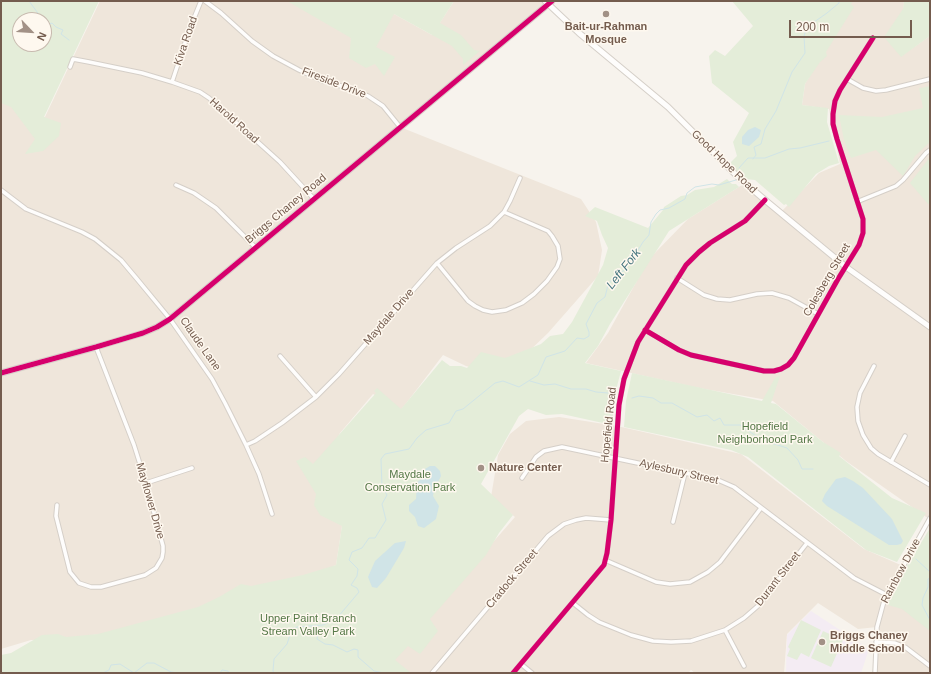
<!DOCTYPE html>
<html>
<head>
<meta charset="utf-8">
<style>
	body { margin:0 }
	#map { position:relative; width:931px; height:674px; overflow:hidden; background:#f7f3ed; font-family:Helvetica,sans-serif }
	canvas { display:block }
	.frame { position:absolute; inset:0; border:2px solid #745c4e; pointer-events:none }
	.north { position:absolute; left:12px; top:12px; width:40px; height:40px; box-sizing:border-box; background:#fef8ef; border:1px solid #c7baaf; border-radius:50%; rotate:115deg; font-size:11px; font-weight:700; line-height:16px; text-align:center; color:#745c4e }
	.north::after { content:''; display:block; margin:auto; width:14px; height:18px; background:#a29186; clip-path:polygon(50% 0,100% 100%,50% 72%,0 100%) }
	.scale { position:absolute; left:789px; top:20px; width:123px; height:18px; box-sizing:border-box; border:2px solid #745c4e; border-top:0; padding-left:5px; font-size:12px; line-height:14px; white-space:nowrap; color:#745c4e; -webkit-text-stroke:3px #fef8ef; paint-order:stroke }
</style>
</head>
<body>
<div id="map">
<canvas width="931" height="674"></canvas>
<div class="frame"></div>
<div class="north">N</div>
<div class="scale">200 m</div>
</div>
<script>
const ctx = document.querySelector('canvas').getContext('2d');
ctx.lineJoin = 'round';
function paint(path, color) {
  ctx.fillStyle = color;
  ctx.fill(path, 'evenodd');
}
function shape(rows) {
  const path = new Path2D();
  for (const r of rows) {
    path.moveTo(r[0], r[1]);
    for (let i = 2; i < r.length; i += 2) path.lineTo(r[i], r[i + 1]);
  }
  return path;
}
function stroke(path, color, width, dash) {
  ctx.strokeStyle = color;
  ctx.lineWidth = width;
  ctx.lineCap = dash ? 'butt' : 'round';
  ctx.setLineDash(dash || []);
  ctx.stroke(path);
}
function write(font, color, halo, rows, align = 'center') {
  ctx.font = font + ' Helvetica,sans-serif';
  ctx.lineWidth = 3;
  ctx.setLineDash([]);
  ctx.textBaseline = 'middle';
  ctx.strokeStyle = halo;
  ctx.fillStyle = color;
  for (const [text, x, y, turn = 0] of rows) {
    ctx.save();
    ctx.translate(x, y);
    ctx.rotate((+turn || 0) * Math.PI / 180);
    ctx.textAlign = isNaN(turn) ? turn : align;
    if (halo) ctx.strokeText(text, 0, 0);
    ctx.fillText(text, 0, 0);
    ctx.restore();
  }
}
const residential = shape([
	[100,1,290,1,394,14,432,35,454,1,545,1,548,4,400,127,581,199,596,222,602,250,598,276,548,333,525,355,488,372,466,366,443,355,401,410,373,394,340,433,320,474,342,526,336,565,312,576,138,629,55,640,31,640,1,649,1,101,45,117],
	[852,1,904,1,901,56,930,36,929,519,846,461,773,401,699,388,586,363,608,333,649,259,688,219,742,185,765,200,780,213,819,173,840,164,829,109,802,105,805,84],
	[559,417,617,426,741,454,864,549,903,566,887,595,930,626,930,673,875,673,877,627,858,629,818,603,787,634,784,673,695,673,691,670,688,673,405,673,394,660,400,649,515,517,491,497,498,455,510,434,526,421]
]);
const education = shape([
	[811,611,869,649,861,673,786,673,787,635]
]);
const green = shape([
	[1,1,99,1,44,117,61,123,59,136,43,151,25,154,35,139,11,107,1,103],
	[20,20,44,20,44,44,20,44],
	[287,1,454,1,440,23,461,35,474,50,480,51,463,65,463,59,452,46,394,14,376,47,395,57,384,76,375,64,366,68,349,58,351,38],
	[732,1,853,1,851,4,854,7,826,52,827,56,820,62,805,84,802,105,828,108,827,122,839,163,829,166,816,174,789,207,786,204,784,205,755,180,745,179,729,164,737,156,733,142,749,113,712,83,709,56,715,50,725,56,753,26],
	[904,1,930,1,930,36,901,57,884,37,903,9],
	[930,86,930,142,915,156,903,176,876,150,851,158,844,140,839,115,882,117,923,108,919,88,921,88],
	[930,157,930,204,928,204,910,183],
	[727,179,732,184,736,184,739,187,669,231,610,324,598,346,585,363,621,371,615,394,612,425,562,414,546,415,528,409,519,416,481,484,513,515,499,533,486,555,430,619,438,631,420,654,408,646,395,660,411,673,1,673,1,655,11,653,42,635,58,634,66,637,98,634,198,607,219,597,241,584,251,586,303,575,336,565,342,526,320,515,314,505,316,494,296,461,305,457,313,464,376,393,374,391,377,388,401,409,442,360,450,366,461,366,467,368,481,352,505,358,541,344,550,336,563,334,572,322,603,265,608,248,602,235,597,221,585,216,595,207,648,228,663,210,664,207,681,196,687,195,695,190,714,187],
	[632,373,762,401,775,378,780,376,771,403,776,404,823,442,841,453,839,456,892,498,926,513,897,562,866,550,748,457,731,450,624,427,626,401],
	[930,528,930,631,902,609,888,605,890,594],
	[801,620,821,630,809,657,801,653,797,660,787,656,790,649,788,647],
	[823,631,843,640,831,667,811,658]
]);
const water = shape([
	[755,127,761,130,759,137,749,146,742,144,742,137,748,130],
	[430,466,435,466,440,471,441,476,434,490,433,496,439,506,436,519,424,528,418,526,415,517,409,511,409,505,416,499,417,482,422,479,425,469],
	[845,477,853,481,863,488,892,519,903,541,901,544,897,545,889,545,827,506,822,501,825,494,836,479],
	[406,541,404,548,386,578,377,588,372,587,368,577,375,561,395,543]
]);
const stream = shape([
	[29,1,43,20],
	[44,24,46,25,52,23,56,27,63,30,61,34,69,40],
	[753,159,756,155,754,147,761,144,765,129,776,111,792,72,805,53,804,36,807,27,827,13,839,3,839,1],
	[739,168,748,158,765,158,789,149,800,148,829,141],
	[530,381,544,385,555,384,571,389,586,389,596,392,608,393],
	[632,398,639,396,653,398,661,403,672,403,697,417,707,415,714,421,720,418,724,425,740,425,756,436,768,442,787,448,798,460,802,469,813,469],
	[916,559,930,572],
	[930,578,928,579,928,587,923,598,922,605,930,620],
	[316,625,318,632,317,639,325,644,333,645,347,652,354,649,358,650,358,657,374,671,384,673],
	[103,673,109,670,111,665,120,664,134,673,147,663,154,663,171,672,179,673],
	[220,673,222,670,228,671,229,673],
	[274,673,273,671,274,659,287,644,292,629,297,627,323,625,337,618,359,592,357,588,351,585,357,576,358,569,349,560,352,552,362,548,369,538,375,538,386,520,382,504,387,495,382,487,381,459,385,454,409,449,417,438,426,430,449,423,456,411,463,409,495,383,503,381,519,387,538,375,546,357,565,351,577,338,584,339,589,336,589,332,586,324,597,303,605,297,608,285,614,277,626,269,627,261,635,255,643,242,649,235,651,222,656,214,660,210,669,208,685,199,687,193,695,187,712,184,719,185,736,180]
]);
const street = shape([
	[205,1,221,13,252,41,273,56,299,70,323,81,352,89,368,96,383,106,400,127],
	[70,67,73,59,89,62,142,73,172,82,200,92,209,98,280,162,314,199],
	[847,79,863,88,876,91,886,90,930,79],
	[172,82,190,28,201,1],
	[176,185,194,193,216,208,256,248],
	[1,190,26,209,82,232,95,239,121,260,137,279,170,319,212,379,225,403,246,445,259,474,272,514],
	[859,201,896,186,903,180,926,153,930,150],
	[437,263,468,301,475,306,483,310,492,312,506,310,522,303,534,294,547,281,557,267,560,259,558,246,552,236,548,231,504,212],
	[677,278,704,295,717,299,730,300,757,294,772,293,789,298,818,314],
	[645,330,679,350,691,355,764,371,774,371,781,369,788,365,794,358,838,279,859,245,863,233,863,219,837,139,833,124,833,114,835,101,840,90,873,38],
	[280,356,316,397],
	[874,366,860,393,857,407,858,421,863,435,871,448,878,454,930,485],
	[246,445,255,441,282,423,316,397,339,374,437,263,456,248,490,226,504,212,510,201,520,178],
	[891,462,905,436],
	[522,478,536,457,544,451,562,447,718,480,734,487,854,578,887,595],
	[146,483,192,468],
	[57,505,56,516,70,572,79,583,91,587,101,587,145,575,156,568,162,558,163,552,163,546,146,483,134,445,96,347],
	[673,522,685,473],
	[605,560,656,582,670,584,690,582,708,572,720,562,761,508],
	[573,603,588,615,599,622,631,635,653,641,671,642,691,641,725,630,744,618,759,605,807,543],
	[725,630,744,666],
	[876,642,895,643,905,647,930,666],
	[521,664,532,673],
	[432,673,548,536,564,524,576,520,586,518,611,520],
	[513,673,604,565,607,553,611,520,619,405,624,379,638,342,686,265,699,252,710,243,745,221,765,200],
	[875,673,877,627,884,601,930,518]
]);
const secondary = shape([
	[545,1,579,33,668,107,738,177,765,200,846,267,930,327],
	[1,373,96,347,143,333,157,327,170,319,552,1]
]);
const cycleway = shape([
	[645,330,679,350,691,355,764,371,774,371,781,369,788,365,794,358,838,279,859,245,863,233,863,219,837,139,833,124,833,114,835,101,840,90,873,38],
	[1,373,96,347,143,333,157,327,170,319,552,1],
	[513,673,604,565,607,553,611,520,619,405,624,379,638,342,686,265,699,252,710,243,745,221,765,200]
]);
const markers = [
	[606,14,4,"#a29186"],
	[481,468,4,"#a29186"],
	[822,642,4,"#a29186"]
];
const poiNames = [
	["Bait-ur-Rahman",606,27,"center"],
	["Mosque",606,40,"center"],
	["Nature Center",489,468],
	["Briggs Chaney",830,636],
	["Middle School",830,649]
];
const streetNames = [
	["Kiva Road",186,41,-71],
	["Fireside Drive",334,83,21],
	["Harold Road",234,121,42],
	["Good Hope Road",724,162,44],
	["Briggs Chaney Road",286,209,-40],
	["Colesberg Street",827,280,-60],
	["Maydale Drive",389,317,-49],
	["Claude Lane",200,344,55],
	["Hopefield Road",609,425,-84],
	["Aylesbury Street",679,472,13],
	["Mayflower Drive",150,501,74],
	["Rainbow Drive",901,571,-62],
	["Cradock Street",512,579,-50],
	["Durant Street",778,579,-52]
];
const parkNames = [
	["Hopefield",765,427],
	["Neighborhood Park",765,440],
	["Maydale",410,475],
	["Conservation Park",410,488],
	["Upper Paint Branch",308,619],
	["Stream Valley Park",308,632]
];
const waterNames = [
	["Left Fork",624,269,-52]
];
paint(residential, '#efe6db');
paint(education, '#f4ecf3');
paint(green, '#e4edd9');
paint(water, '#d0e4e7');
stroke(stream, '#d0e4e7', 1);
stroke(street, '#d5cfc8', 5.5);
stroke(secondary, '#d5cfc8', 7);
stroke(street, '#fefdfc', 3.5);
stroke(secondary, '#fefdfc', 5);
stroke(cycleway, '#d6006c', 5);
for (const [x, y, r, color] of markers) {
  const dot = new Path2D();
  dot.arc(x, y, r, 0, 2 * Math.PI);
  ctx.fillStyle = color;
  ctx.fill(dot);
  stroke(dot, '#fef8ef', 1.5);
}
write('bold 11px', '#745c4e', '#fef8ef', poiNames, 'left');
write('11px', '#745c4e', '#fef8ef', streetNames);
write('11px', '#557847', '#fef8ef', parkNames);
write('italic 12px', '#46757f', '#fef8ef', waterNames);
</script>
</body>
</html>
